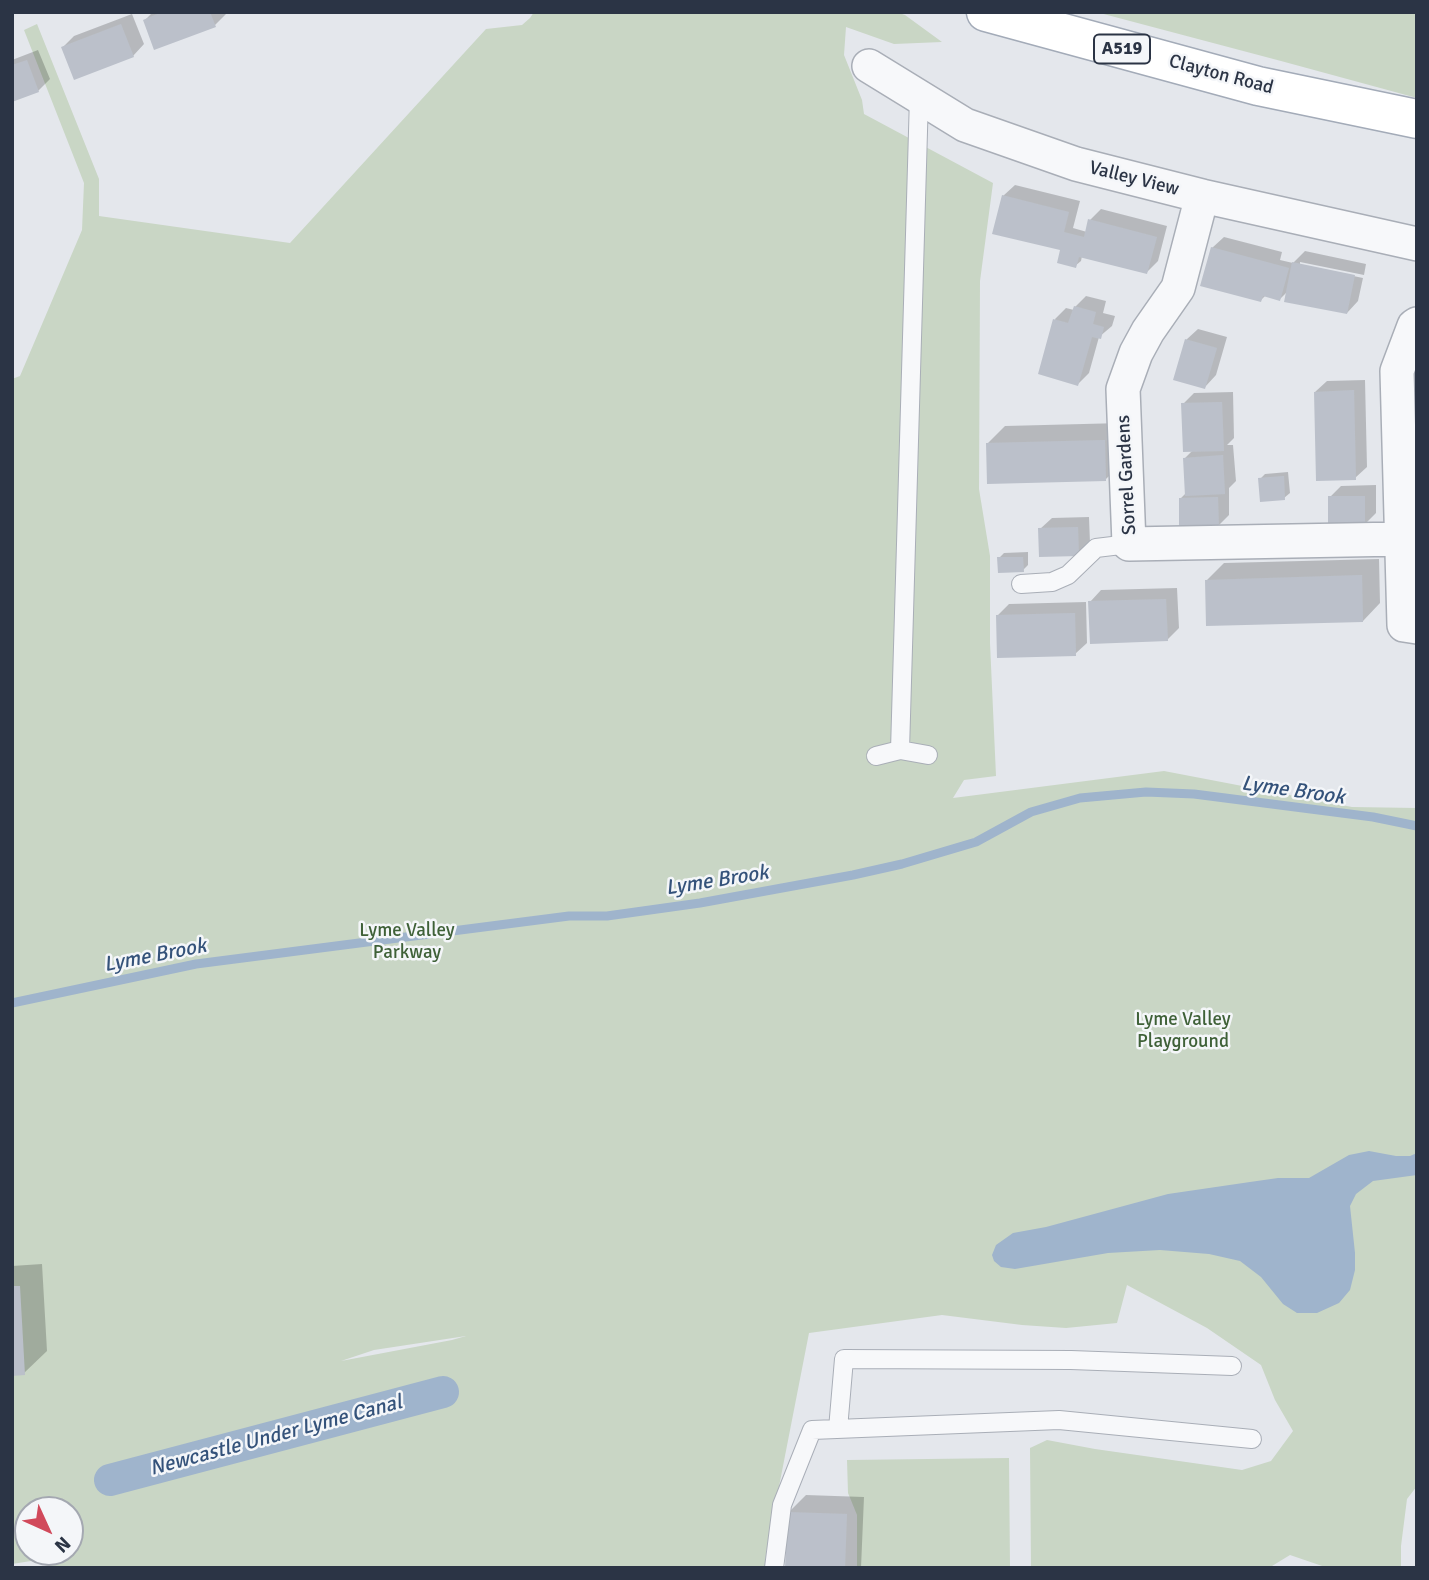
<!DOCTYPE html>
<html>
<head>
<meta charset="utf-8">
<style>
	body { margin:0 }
	#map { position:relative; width:1429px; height:1580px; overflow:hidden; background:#e4e7ec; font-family:Signika,sans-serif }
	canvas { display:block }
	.frame { position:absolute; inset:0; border:14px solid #2b3445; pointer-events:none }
	.north { position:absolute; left:14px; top:1496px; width:70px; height:70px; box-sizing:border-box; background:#f4f6f9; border:2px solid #a4a8b1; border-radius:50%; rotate:135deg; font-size:19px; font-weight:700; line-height:28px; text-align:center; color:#2b3445 }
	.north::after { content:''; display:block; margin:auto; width:24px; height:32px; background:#d1495b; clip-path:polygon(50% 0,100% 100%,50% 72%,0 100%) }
</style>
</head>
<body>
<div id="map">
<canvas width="1429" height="1580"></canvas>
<div class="frame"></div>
<div class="north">N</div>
</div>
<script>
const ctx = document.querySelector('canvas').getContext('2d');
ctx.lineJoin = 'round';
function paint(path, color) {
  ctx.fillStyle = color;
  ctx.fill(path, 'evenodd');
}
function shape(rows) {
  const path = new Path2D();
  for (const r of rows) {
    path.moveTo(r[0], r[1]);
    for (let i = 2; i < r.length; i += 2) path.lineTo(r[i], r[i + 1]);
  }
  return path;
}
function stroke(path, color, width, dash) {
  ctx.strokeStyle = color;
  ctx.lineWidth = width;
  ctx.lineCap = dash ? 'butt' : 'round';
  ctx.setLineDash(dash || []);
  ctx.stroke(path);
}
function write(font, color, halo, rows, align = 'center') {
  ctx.font = font + ' Signika,sans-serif';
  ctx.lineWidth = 5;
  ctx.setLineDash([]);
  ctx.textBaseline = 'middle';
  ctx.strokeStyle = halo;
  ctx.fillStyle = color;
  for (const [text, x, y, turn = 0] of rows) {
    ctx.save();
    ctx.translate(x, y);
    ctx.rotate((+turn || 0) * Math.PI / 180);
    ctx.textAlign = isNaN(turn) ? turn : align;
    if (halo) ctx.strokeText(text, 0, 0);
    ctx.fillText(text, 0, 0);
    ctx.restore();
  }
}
const green = shape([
	[534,12,896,12,905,15,942,42,894,44,846,27,844,55,862,100,864,114,993,183,980,281,979,489,990,556,990,643,996,776,964,780,953,798,1164,771,1352,807,1417,808,1417,1486,1407,1499,1401,1546,1401,1568,1328,1568,1290,1555,1272,1566,1272,1568,1031,1568,1030,1448,1047,1440,1095,1449,1242,1470,1271,1461,1293,1431,1275,1400,1261,1365,1207,1328,1127,1285,1117,1323,1066,1328,1022,1325,942,1315,809,1333,766,1553,765,1568,55,1568,31,1561,12,1564,12,379,20,376,82,230,84,183,24,30,37,24,99,179,99,216,290,243,486,29,522,25,530,18],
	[466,1336,452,1340,341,1361,374,1350],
	[28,1510,70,1510,70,1552,28,1552],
	[1096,12,1417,12,1417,98,1281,61],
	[1009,1458,1010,1568,857,1568,857,1515,848,1493,847,1460]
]);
const water = shape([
	[1369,1151,1396,1156,1410,1156,1417,1153,1417,1175,1373,1181,1356,1194,1350,1206,1355,1253,1355,1270,1350,1290,1339,1303,1317,1313,1297,1313,1283,1304,1261,1277,1240,1261,1209,1254,1160,1250,1108,1253,1015,1269,1001,1267,994,1261,992,1255,996,1245,1013,1233,1046,1227,1168,1194,1250,1182,1278,1178,1309,1178,1349,1155]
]);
const shadow = shape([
	[153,12,225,12,226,14,215,25,145,20],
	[132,14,144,44,133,56,63,47,74,36],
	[38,50,50,79,38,91,12,101,12,60],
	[1015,185,1080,201,1073,228,1087,232,1090,220,1101,209,1167,226,1158,261,1147,272,1082,256,1081,261,1075,266,1063,244,1003,196],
	[1224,237,1282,252,1280,260,1293,263,1305,251,1366,264,1364,275,1300,262,1300,265,1363,278,1358,301,1347,313,1289,290,1280,299,1266,295,1261,300,1212,248],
	[1086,296,1106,301,1103,313,1115,316,1112,326,1099,337,1089,373,1078,384,1055,319,1066,308,1074,310,1075,307],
	[1198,329,1227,337,1216,375,1205,387,1186,340],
	[1365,380,1367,467,1355,478,1315,392,1327,381],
	[1233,392,1234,438,1227,445,1233,445,1236,481,1229,488,1229,515,1218,526,1180,499,1186,493,1184,459,1193,450,1183,404,1194,393],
	[1122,423,1123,462,1106,479,988,443,1005,426],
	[1288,472,1290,493,1284,498,1260,479,1265,474],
	[1376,485,1376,513,1365,524,1330,497,1341,486],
	[1089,517,1090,543,1078,554,1040,529,1052,518],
	[1028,552,1028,565,1023,570,999,558,1004,553],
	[1379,559,1380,603,1363,621,1207,580,1224,563],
	[1177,588,1179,628,1167,640,1090,602,1101,590],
	[1086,602,1087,643,1075,654,998,615,1009,604],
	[42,1264,47,1351,24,1373,14,1374,12,1379,12,1266],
	[806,1495,864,1497,861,1568,786,1568,789,1512]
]);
const stream = shape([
	[12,1003,196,964,569,916,607,916,700,903,853,875,902,864,976,842,1031,812,1080,798,1146,792,1194,794,1373,817,1417,826]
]);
const canal = shape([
	[110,1480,443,1392]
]);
const building = shape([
	[162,12,210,12,216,27,154,50,143,20],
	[121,24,134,57,74,80,61,47],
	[27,60,39,92,12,102,12,65],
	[1002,195,1069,212,1064,232,1084,237,1088,219,1157,237,1147,274,1079,257,1076,268,1057,263,1060,250,992,234],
	[1211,247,1289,268,1280,301,1263,296,1261,302,1200,286],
	[1292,262,1355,275,1347,314,1284,302],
	[1074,306,1096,312,1093,324,1104,327,1101,339,1092,337,1078,386,1038,374,1053,319,1068,323],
	[1185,339,1217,348,1205,389,1173,380],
	[1354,390,1356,480,1316,481,1314,392],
	[1222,402,1224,451,1183,452,1181,403],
	[1105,440,1106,481,987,484,986,443],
	[1223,455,1225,494,1185,496,1183,458],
	[1284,476,1285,500,1260,502,1258,478],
	[1328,496,1365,496,1365,526,1328,526],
	[1218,497,1219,528,1179,529,1179,498],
	[1078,527,1079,556,1039,557,1038,528],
	[997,557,1023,557,1024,572,998,573],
	[1362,575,1363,622,1206,626,1205,580],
	[1166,599,1168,641,1090,644,1088,601],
	[1075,613,1076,656,997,658,996,615],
	[12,1286,20,1286,25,1375,12,1376],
	[787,1512,847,1514,845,1568,785,1568]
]);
const lane = shape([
	[1021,584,1052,582,1068,575,1096,548,1129,544],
	[900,750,928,755],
	[876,756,900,750,919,97],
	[838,1429,844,1359,1071,1360,1232,1366],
	[774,1568,782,1505,812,1430,1059,1420,1252,1439]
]);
const street = shape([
	[869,66,965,125,1076,164,1202,196,1417,244],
	[1202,196,1178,288,1148,331,1136,353,1123,389,1129,544,1401,539],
	[1417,324,1414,326,1397,371,1404,625,1417,627]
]);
const primary = shape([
	[986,12,1258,86,1417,119]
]);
const shields = [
	[1122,49,56]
];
const shieldNames = [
	["A519",1122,49]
];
const streetNames = [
	["Clayton Road",1221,75,15],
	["Valley View",1134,179,14],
	["Sorrel Gardens",1127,475,-93]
];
const parkNames = [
	["Lyme Valley",407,931],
	["Parkway",407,953],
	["Lyme Valley",1183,1020],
	["Playground",1183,1042]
];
const waterNames = [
	["Lyme Brook",1293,791,8],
	["Lyme Brook",717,881,-9],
	["Lyme Brook",155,956,-11],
	["Newcastle Under Lyme Canal",276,1436,-15]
];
paint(green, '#c9d6c5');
paint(water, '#9fb4cc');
paint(shadow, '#0003');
stroke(stream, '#9fb4cc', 9);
stroke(canal, '#9fb4cc', 32);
paint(building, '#bbc0ca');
stroke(lane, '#a9aeb7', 20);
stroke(street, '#a9aeb7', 36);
stroke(primary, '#a3abb8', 41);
stroke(lane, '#f7f8fa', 18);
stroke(street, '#f7f8fa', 33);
stroke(primary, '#fff', 38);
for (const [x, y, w] of shields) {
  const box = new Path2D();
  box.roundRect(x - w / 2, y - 14.5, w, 29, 5);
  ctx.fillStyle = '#f4f6f9';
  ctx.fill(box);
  stroke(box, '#2b3445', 2);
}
write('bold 18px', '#2b3445', null, shieldNames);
write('19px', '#2b3445', '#f4f6f9', streetNames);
write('19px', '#3f6138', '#f4f6f9', parkNames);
write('italic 21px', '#34527a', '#f4f6f9', waterNames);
</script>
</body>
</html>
